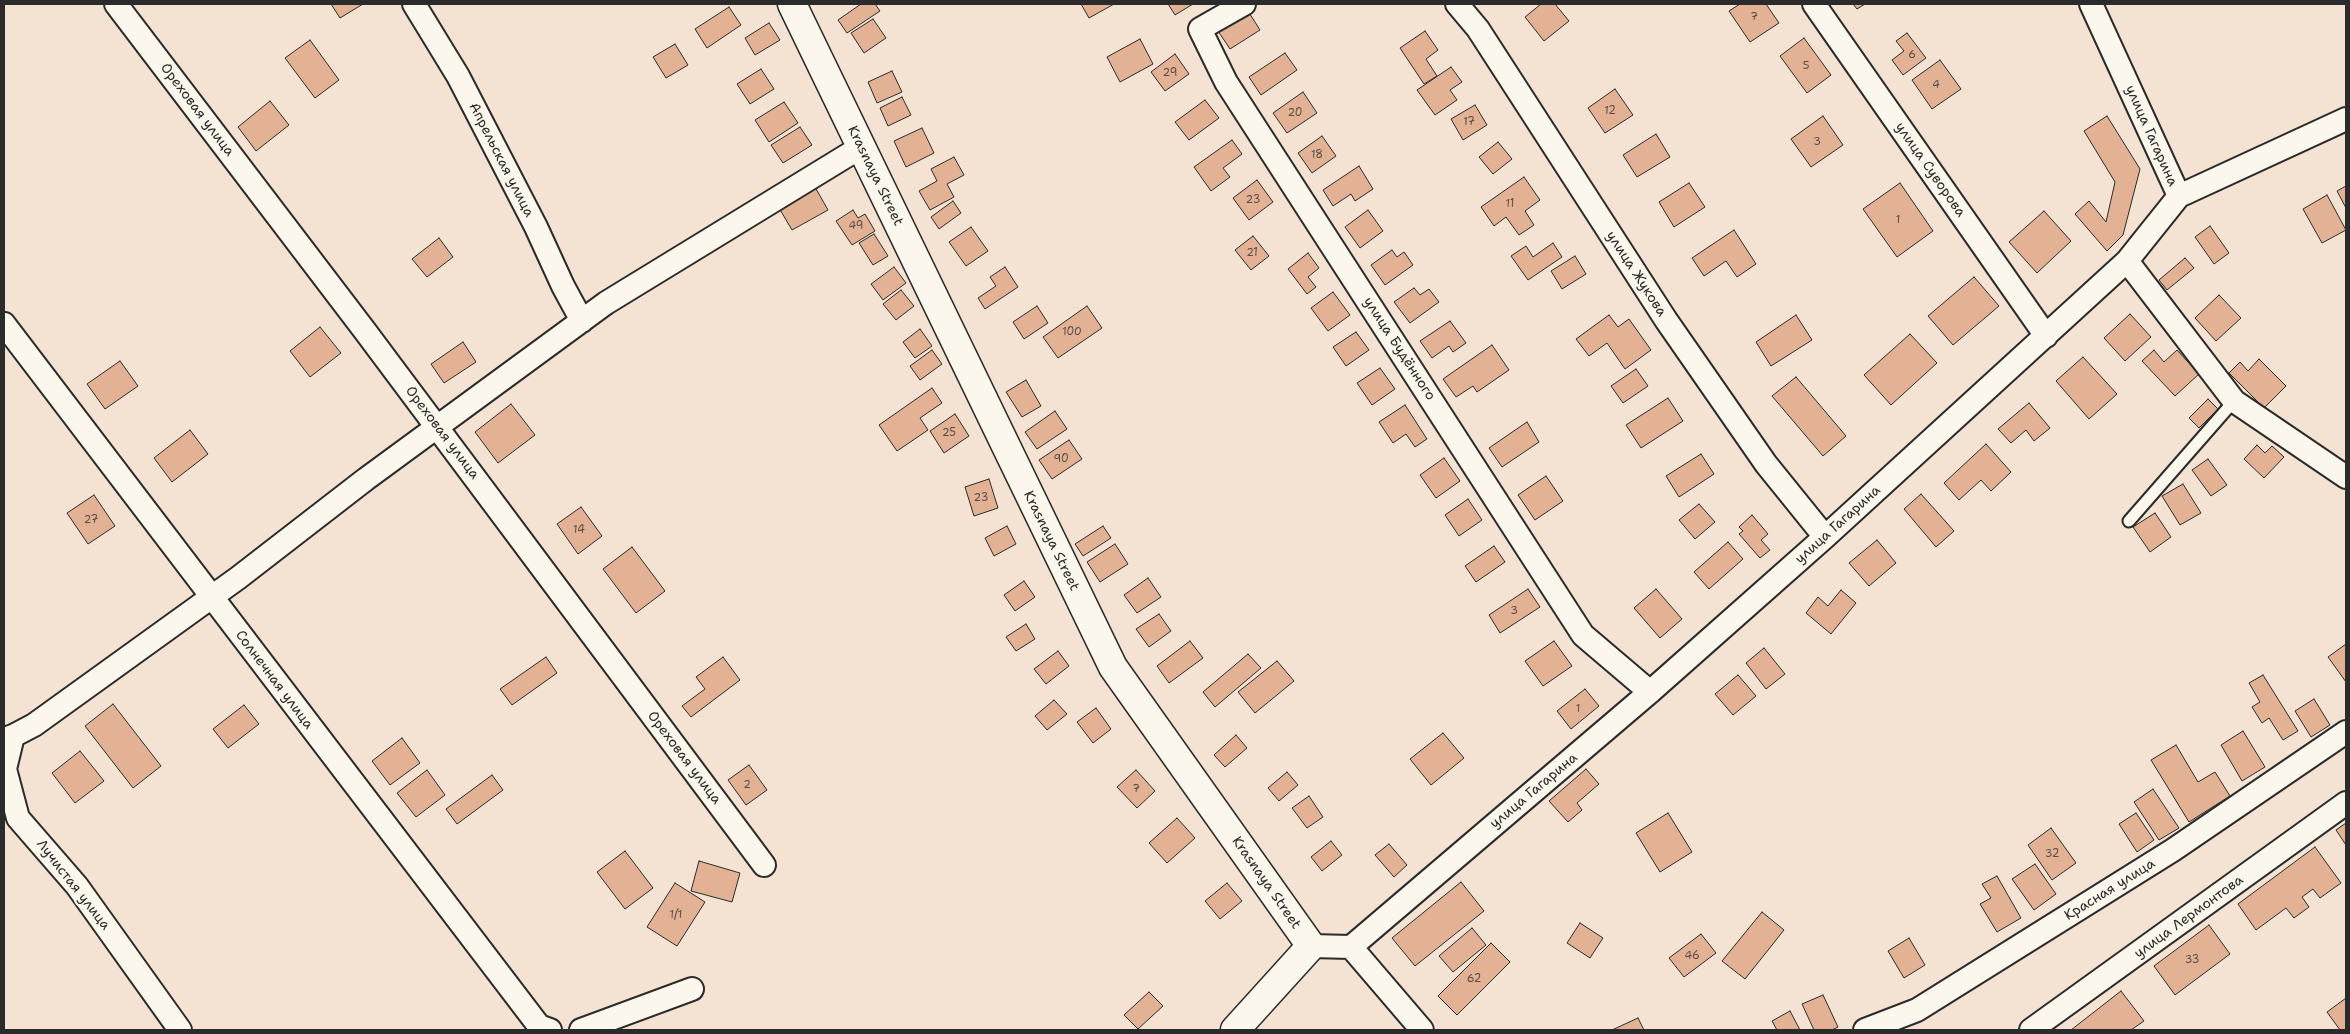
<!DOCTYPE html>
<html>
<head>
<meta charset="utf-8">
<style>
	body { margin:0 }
	#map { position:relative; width:2350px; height:1034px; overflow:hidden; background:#f4e2d2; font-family:"Shantell Sans",sans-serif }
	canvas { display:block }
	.frame { position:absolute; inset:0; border:5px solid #2b2b2b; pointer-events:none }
</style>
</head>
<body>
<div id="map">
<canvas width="2350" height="1034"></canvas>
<div class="frame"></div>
</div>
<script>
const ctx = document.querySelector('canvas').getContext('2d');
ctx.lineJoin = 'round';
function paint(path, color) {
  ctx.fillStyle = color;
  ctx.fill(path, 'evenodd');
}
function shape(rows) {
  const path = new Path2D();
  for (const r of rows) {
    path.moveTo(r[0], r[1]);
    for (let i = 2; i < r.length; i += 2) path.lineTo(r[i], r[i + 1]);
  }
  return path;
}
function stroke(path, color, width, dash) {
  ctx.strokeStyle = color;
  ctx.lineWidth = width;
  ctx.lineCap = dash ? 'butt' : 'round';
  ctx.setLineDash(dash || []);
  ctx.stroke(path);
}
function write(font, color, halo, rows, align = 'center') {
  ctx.font = font + ' "Shantell Sans",sans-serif';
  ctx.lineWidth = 4.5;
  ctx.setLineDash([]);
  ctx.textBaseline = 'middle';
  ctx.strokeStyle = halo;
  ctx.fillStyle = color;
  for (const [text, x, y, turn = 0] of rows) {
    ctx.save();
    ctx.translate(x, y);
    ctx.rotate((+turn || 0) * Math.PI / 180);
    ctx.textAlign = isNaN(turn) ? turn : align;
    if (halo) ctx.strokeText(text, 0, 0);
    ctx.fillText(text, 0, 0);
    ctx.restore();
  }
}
const building = shape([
	[331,4,363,4,340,18,331,4],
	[861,4,875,4,880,11,847,33,838,20,861,4],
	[1081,4,1114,4,1089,18,1081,4],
	[1168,4,1193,4,1175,15,1168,4],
	[1541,4,1555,4,1569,21,1544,41,1525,17,1541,4],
	[1740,4,1766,4,1779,23,1750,42,1729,11,1740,4],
	[1853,4,1865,4,1857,9,1853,4],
	[729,7,741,25,707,48,695,29,729,7],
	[1248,11,1260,30,1230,49,1218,31,1248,11],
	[873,19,886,38,864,53,851,33,873,19],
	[769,23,780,40,755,55,745,38,769,23],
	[1425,31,1438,50,1426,59,1437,76,1424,84,1400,48,1425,31],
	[1907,33,1926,58,1903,75,1892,60,1904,51,1896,41,1907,33],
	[1804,38,1831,75,1807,93,1780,56,1804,38],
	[1140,39,1153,64,1120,82,1107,57,1140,39],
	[310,40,339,80,315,98,285,58,310,40],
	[675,44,688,65,666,78,653,57,675,44],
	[1285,53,1297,70,1261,95,1249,77,1285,53],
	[1175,54,1189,74,1165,91,1151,72,1175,54],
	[1940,60,1961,89,1932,109,1912,80,1940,60],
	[1451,67,1462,82,1450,90,1457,100,1435,115,1417,90,1451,67],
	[761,69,774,89,750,104,737,84,761,69],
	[892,71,902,92,877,103,868,82,892,71],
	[1615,89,1633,115,1605,133,1588,108,1615,89],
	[1303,92,1317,113,1287,133,1273,113,1303,92],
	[902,97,911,115,888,126,880,108,902,97],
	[1205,100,1219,118,1189,140,1175,122,1205,100],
	[270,101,289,125,256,151,238,127,270,101],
	[784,102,798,123,769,142,755,120,784,102],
	[1475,105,1487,125,1463,140,1451,119,1475,105],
	[1823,116,1843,145,1811,167,1791,139,1823,116],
	[2107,116,2140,169,2123,235,2107,251,2075,214,2089,201,2106,222,2115,182,2084,131,2107,116],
	[800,127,812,145,783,163,771,145,800,127],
	[922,128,934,153,906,167,894,141,922,128],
	[1656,134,1670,157,1637,177,1623,155,1656,134],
	[1322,136,1336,156,1312,173,1298,153,1322,136],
	[1232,140,1242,154,1223,168,1230,177,1211,191,1194,167,1232,140],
	[1498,142,1512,159,1493,174,1479,157,1498,142],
	[954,157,964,175,947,184,954,197,930,210,919,191,937,181,931,169,954,157],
	[1359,166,1373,189,1355,201,1351,194,1333,206,1323,190,1359,166],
	[1524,177,1540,200,1525,211,1534,225,1519,235,1506,217,1494,226,1481,207,1524,177],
	[1257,180,1273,202,1249,220,1233,198,1257,180],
	[1689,183,1705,207,1674,227,1659,202,1689,183],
	[1900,183,1933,231,1897,257,1863,209,1900,183],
	[2346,186,2346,208,2337,191,2346,186],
	[815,187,828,210,792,230,779,208,815,187],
	[2327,195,2346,230,2322,243,2303,209,2327,195],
	[953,201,961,213,939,229,931,217,953,201],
	[853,210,858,218,865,214,875,231,852,245,836,221,853,210],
	[1368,210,1383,231,1360,248,1345,227,1368,210],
	[2044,211,2071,241,2037,273,2009,242,2044,211],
	[2210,226,2229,253,2214,264,2195,237,2210,226],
	[971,227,988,251,966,266,949,242,971,227],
	[1734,230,1756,264,1737,277,1726,261,1704,276,1692,258,1734,230],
	[874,234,888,256,873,265,859,243,874,234],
	[1253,236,1269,256,1251,270,1235,250,1253,236],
	[439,238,453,257,427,277,412,259,439,238],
	[1553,243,1562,257,1528,280,1511,256,1526,246,1533,257,1553,243],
	[1392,250,1397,257,1404,252,1413,265,1385,285,1371,265,1392,250],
	[1308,253,1319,268,1308,277,1316,287,1307,294,1288,269,1308,253],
	[1575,256,1586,274,1562,289,1551,271,1575,256],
	[2185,258,2194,268,2167,290,2159,280,2185,258],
	[894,267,906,283,883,300,871,284,894,267],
	[1005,267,1018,287,985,309,978,298,996,286,990,277,1005,267],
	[1974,277,1999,306,1953,345,1928,316,1974,277],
	[1414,288,1420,295,1429,289,1439,302,1410,323,1394,302,1414,288],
	[901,290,914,306,896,320,883,304,901,290],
	[1333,292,1350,315,1328,331,1311,308,1333,292],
	[2219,295,2241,318,2216,341,2195,318,2219,295],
	[1037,306,1048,323,1024,339,1013,322,1037,306],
	[1087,306,1102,328,1058,358,1043,337,1087,306],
	[2130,314,2151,337,2125,361,2104,338,2130,314],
	[1609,315,1618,327,1629,319,1651,350,1625,369,1607,343,1589,356,1576,339,1609,315],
	[1796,315,1812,340,1771,366,1756,342,1796,315],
	[1450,321,1466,343,1453,352,1449,346,1432,358,1420,341,1450,321],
	[320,327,341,353,310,377,290,351,320,327],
	[920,329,932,346,915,358,903,342,920,329],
	[1356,332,1369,350,1346,366,1333,347,1356,332],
	[1910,334,1937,363,1891,405,1864,375,1910,334],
	[463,342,476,362,444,383,431,364,463,342],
	[1492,345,1509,370,1477,392,1473,386,1456,397,1443,379,1492,345],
	[932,350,942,364,920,380,910,366,932,350],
	[2154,350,2164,362,2177,350,2199,374,2175,396,2142,361,2154,350],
	[2083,357,2117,394,2089,419,2056,381,2083,357],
	[2259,359,2286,386,2264,408,2229,373,2240,362,2248,371,2259,359],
	[120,361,138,386,105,409,87,384,120,361],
	[1380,368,1395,389,1372,405,1357,383,1380,368],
	[1636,369,1648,386,1623,403,1611,386,1636,369],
	[1796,377,1846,436,1823,456,1772,396,1796,377],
	[1026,380,1041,406,1022,417,1006,392,1026,380],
	[932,388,942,403,920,418,928,430,897,451,879,425,932,388],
	[1668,398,1683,421,1641,448,1626,425,1668,398],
	[2208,399,2218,409,2199,428,2189,418,2208,399],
	[2029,403,2050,428,2034,441,2026,430,2011,443,1998,429,2029,403],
	[511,404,535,435,498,463,475,432,511,404],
	[1405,405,1427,439,1415,447,1406,434,1393,443,1379,422,1405,405],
	[1055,411,1067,429,1037,449,1025,432,1055,411],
	[955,414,969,436,944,453,930,431,955,414],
	[1527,422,1539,442,1502,467,1489,448,1527,422],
	[190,430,208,454,172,482,154,458,190,430],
	[1069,440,1082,459,1052,479,1039,460,1069,440],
	[1986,444,2011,472,1991,491,1981,480,1959,500,1944,483,1986,444],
	[2257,445,2265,453,2272,446,2284,457,2264,478,2244,459,2257,445],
	[1701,454,1714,474,1679,497,1666,476,1701,454],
	[1444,458,1460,481,1436,498,1420,475,1444,458],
	[2208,459,2227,485,2211,496,2192,470,2208,459],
	[1546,476,1563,501,1535,520,1518,495,1546,476],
	[989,479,998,508,974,516,965,487,989,479],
	[2183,484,2201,513,2180,525,2162,496,2183,484],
	[1921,494,1954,531,1936,547,1904,509,1921,494],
	[94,495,115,526,88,544,67,513,94,495],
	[1468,499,1482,520,1459,536,1445,515,1468,499],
	[1699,504,1715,522,1695,539,1679,520,1699,504],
	[581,507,602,536,578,554,557,524,581,507],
	[2155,513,2171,537,2150,552,2133,527,2155,513],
	[1752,515,1768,534,1761,540,1770,550,1760,558,1739,534,1743,531,1739,527,1752,515],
	[1007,526,1016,544,994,556,985,538,1007,526],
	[1103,526,1111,538,1083,556,1075,544,1103,526],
	[1877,540,1896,563,1869,586,1849,563,1877,540],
	[1728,542,1743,559,1709,589,1694,572,1728,542],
	[1115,544,1128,564,1100,582,1087,562,1115,544],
	[1494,546,1505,562,1476,582,1465,566,1494,546],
	[632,547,665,591,636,613,603,569,632,547],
	[1148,578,1161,597,1137,613,1124,595,1148,578],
	[1024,581,1035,597,1015,611,1004,595,1024,581],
	[1528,589,1540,607,1500,633,1489,615,1528,589],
	[1656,589,1682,619,1660,638,1634,608,1656,589],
	[1841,590,1856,603,1831,634,1806,613,1818,597,1828,606,1841,590],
	[1159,614,1171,631,1149,647,1136,629,1159,614],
	[1026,624,1035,639,1016,651,1006,637,1026,624],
	[1190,641,1203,658,1169,683,1157,666,1190,641],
	[1554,641,1572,666,1543,686,1525,661,1554,641],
	[2346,644,2346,682,2328,657,2346,644],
	[1764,648,1785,674,1766,689,1746,663,1764,648],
	[1058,651,1069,666,1046,684,1034,669,1058,651],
	[1248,654,1261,668,1215,707,1203,692,1248,654],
	[546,657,557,673,512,705,500,689,546,657],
	[723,657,740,680,691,717,682,706,705,689,696,677,723,657],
	[1277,661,1294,681,1255,713,1238,692,1277,661],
	[1738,675,1756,696,1733,715,1715,694,1738,675],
	[2263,675,2298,731,2283,740,2269,718,2262,723,2252,707,2260,702,2249,683,2263,675],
	[1585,689,1599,706,1571,729,1557,711,1585,689],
	[2314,699,2330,725,2311,737,2295,711,2314,699],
	[1054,700,1067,714,1047,730,1035,716,1054,700],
	[113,704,161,766,133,788,85,726,113,704],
	[244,705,259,724,228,748,213,729,244,705],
	[1096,708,1111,729,1093,743,1077,722,1096,708],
	[2243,731,2265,767,2242,781,2221,745,2243,731],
	[1443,733,1464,758,1431,785,1410,759,1443,733],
	[1236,735,1247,748,1225,767,1214,755,1236,735],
	[402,738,420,763,390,785,372,761,402,738],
	[2176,745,2198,782,2215,772,2230,796,2189,822,2151,760,2176,745],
	[80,751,104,781,75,803,52,773,80,751],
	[749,765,767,790,746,805,728,780,749,765],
	[1586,769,1599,784,1577,803,1582,810,1568,822,1549,801,1586,769],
	[427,770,445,795,416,817,397,793,427,770],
	[1136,770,1155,791,1137,808,1117,787,1136,770],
	[1287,772,1298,785,1279,801,1268,788,1287,772],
	[492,775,503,790,457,824,446,809,492,775],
	[2153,789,2179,828,2159,840,2134,802,2153,789],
	[1309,796,1323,817,1307,828,1292,808,1309,796],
	[1668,813,1692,852,1660,872,1636,833,1668,813],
	[2136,813,2154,840,2137,852,2119,824,2136,813],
	[1177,818,1195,838,1167,863,1149,843,1177,818],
	[2346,823,2346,845,2336,830,2346,823],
	[2051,828,2076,863,2052,880,2028,845,2051,828],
	[1331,841,1342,855,1322,871,1311,857,1331,841],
	[1389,844,1407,865,1394,877,1375,855,1389,844],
	[2315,847,2341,883,2320,898,2313,889,2302,897,2309,907,2294,918,2286,908,2256,930,2238,904,2315,847],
	[625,851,653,888,625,909,597,872,625,851],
	[699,861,740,873,732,902,691,891,699,861],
	[2035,864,2056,894,2034,910,2012,879,2035,864],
	[1997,876,2021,918,1997,932,1980,904,1991,898,1982,884,1997,876],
	[1461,882,1484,911,1415,966,1392,938,1461,882],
	[675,883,705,902,677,946,647,927,675,883],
	[1227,883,1242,901,1220,919,1205,901,1227,883],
	[1762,912,1784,930,1745,979,1722,961,1762,912],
	[1580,923,1603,938,1590,958,1567,943,1580,923],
	[2209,925,2230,954,2175,995,2154,966,2209,925],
	[1472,928,1486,945,1453,972,1439,956,1472,928],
	[1701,934,1716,953,1684,977,1669,958,1701,934],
	[1909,938,1925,965,1904,978,1888,951,1909,938],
	[1491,943,1510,962,1457,1015,1438,996,1491,943],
	[2121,991,2144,1021,2131,1030,2071,1030,2121,991],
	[1149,992,1163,1006,1138,1029,1124,1015,1149,992],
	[1823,995,1838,1027,1832,1030,1814,1030,1802,1004,1823,995],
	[2346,998,2346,1030,2340,1030,2327,1012,2346,998],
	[1790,1011,1800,1030,1777,1030,1772,1021,1790,1011],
	[1638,1018,1644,1030,1612,1030,1638,1018]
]);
const service = shape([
	[2129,521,2234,401]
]);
const minor = shape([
	[116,4,365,331,764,865],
	[414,4,458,76,536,227,563,286,582,321],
	[1244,4,1200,29,1226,82,1583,635,1650,692],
	[1457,4,1478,29,1666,320,1766,464,1825,537],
	[1814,4,2046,336],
	[2179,196,2346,119],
	[2127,261,2234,401,2346,477],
	[4,324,539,1026,550,1030],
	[13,736,34,725,238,578,366,479,606,303,861,147],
	[4,739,13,736,5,769,18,818,77,886,180,1030],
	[1311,946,1351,947,1650,692,1825,537,2127,261,2179,196,2091,4],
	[1351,947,1422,1030],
	[581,1030,692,989],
	[1865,1030,1917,1010,2173,850,2346,732],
	[2031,1030,2346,803]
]);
const secondary = shape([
	[792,4,1113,667,1311,946,1235,1030]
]);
const numberNames = [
	["7",1754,17],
	["6",1912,55],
	["5",1806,66],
	["29",1170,73],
	["4",1936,85],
	["12",1610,111],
	["20",1295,113],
	["17",1469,122],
	["3",1817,142],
	["18",1317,155],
	["23",1253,200],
	["11",1510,204],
	["1",1898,220],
	["49",856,226],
	["21",1252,253],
	["100",1072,332],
	["25",949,433],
	["90",1061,459],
	["23",981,498],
	["27",91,520],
	["14",579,530],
	["3",1514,611],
	["1",1578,709],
	["2",747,785],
	["7",1136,789],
	["32",2052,854],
	["1/1",676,915],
	["46",1692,956],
	["33",2192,960],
	["62",1474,979]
];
const streetNames = [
	["Ореховая улица",197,110,53],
	["улица Гагарина",2151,136,66],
	["Апрельская улица",501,160,63],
	["улица Суворова",1930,170,55],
	["Krasnaya Street",875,176,64],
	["улица Жукова",1636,274,57],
	["улица Будённого",1399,349,57],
	["Ореховая улица",442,433,53],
	["улица Гагарина",1838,525,-42],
	["Krasnaya Street",1051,541,64],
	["Солнечная улица",274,680,53],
	["Ореховая улица",684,758,53],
	["улица Гагарина",1534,791,-40],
	["Krasnaya Street",1266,883,55],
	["Лучистая улица",73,885,52],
	["Красная улица",2110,890,-32],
	["улица Лермонтова",2189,917,-36]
];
paint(building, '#e3b294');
stroke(building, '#2b2b2b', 1);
stroke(service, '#2b2b2b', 15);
stroke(minor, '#2b2b2b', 26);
stroke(secondary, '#2b2b2b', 31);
stroke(service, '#fbf7ec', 11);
stroke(minor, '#fbf7ec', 22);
stroke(secondary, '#fbf7ec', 28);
write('11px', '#594d45', null, numberNames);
write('14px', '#2b2b2b', '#fbf7ec', streetNames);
</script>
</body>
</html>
